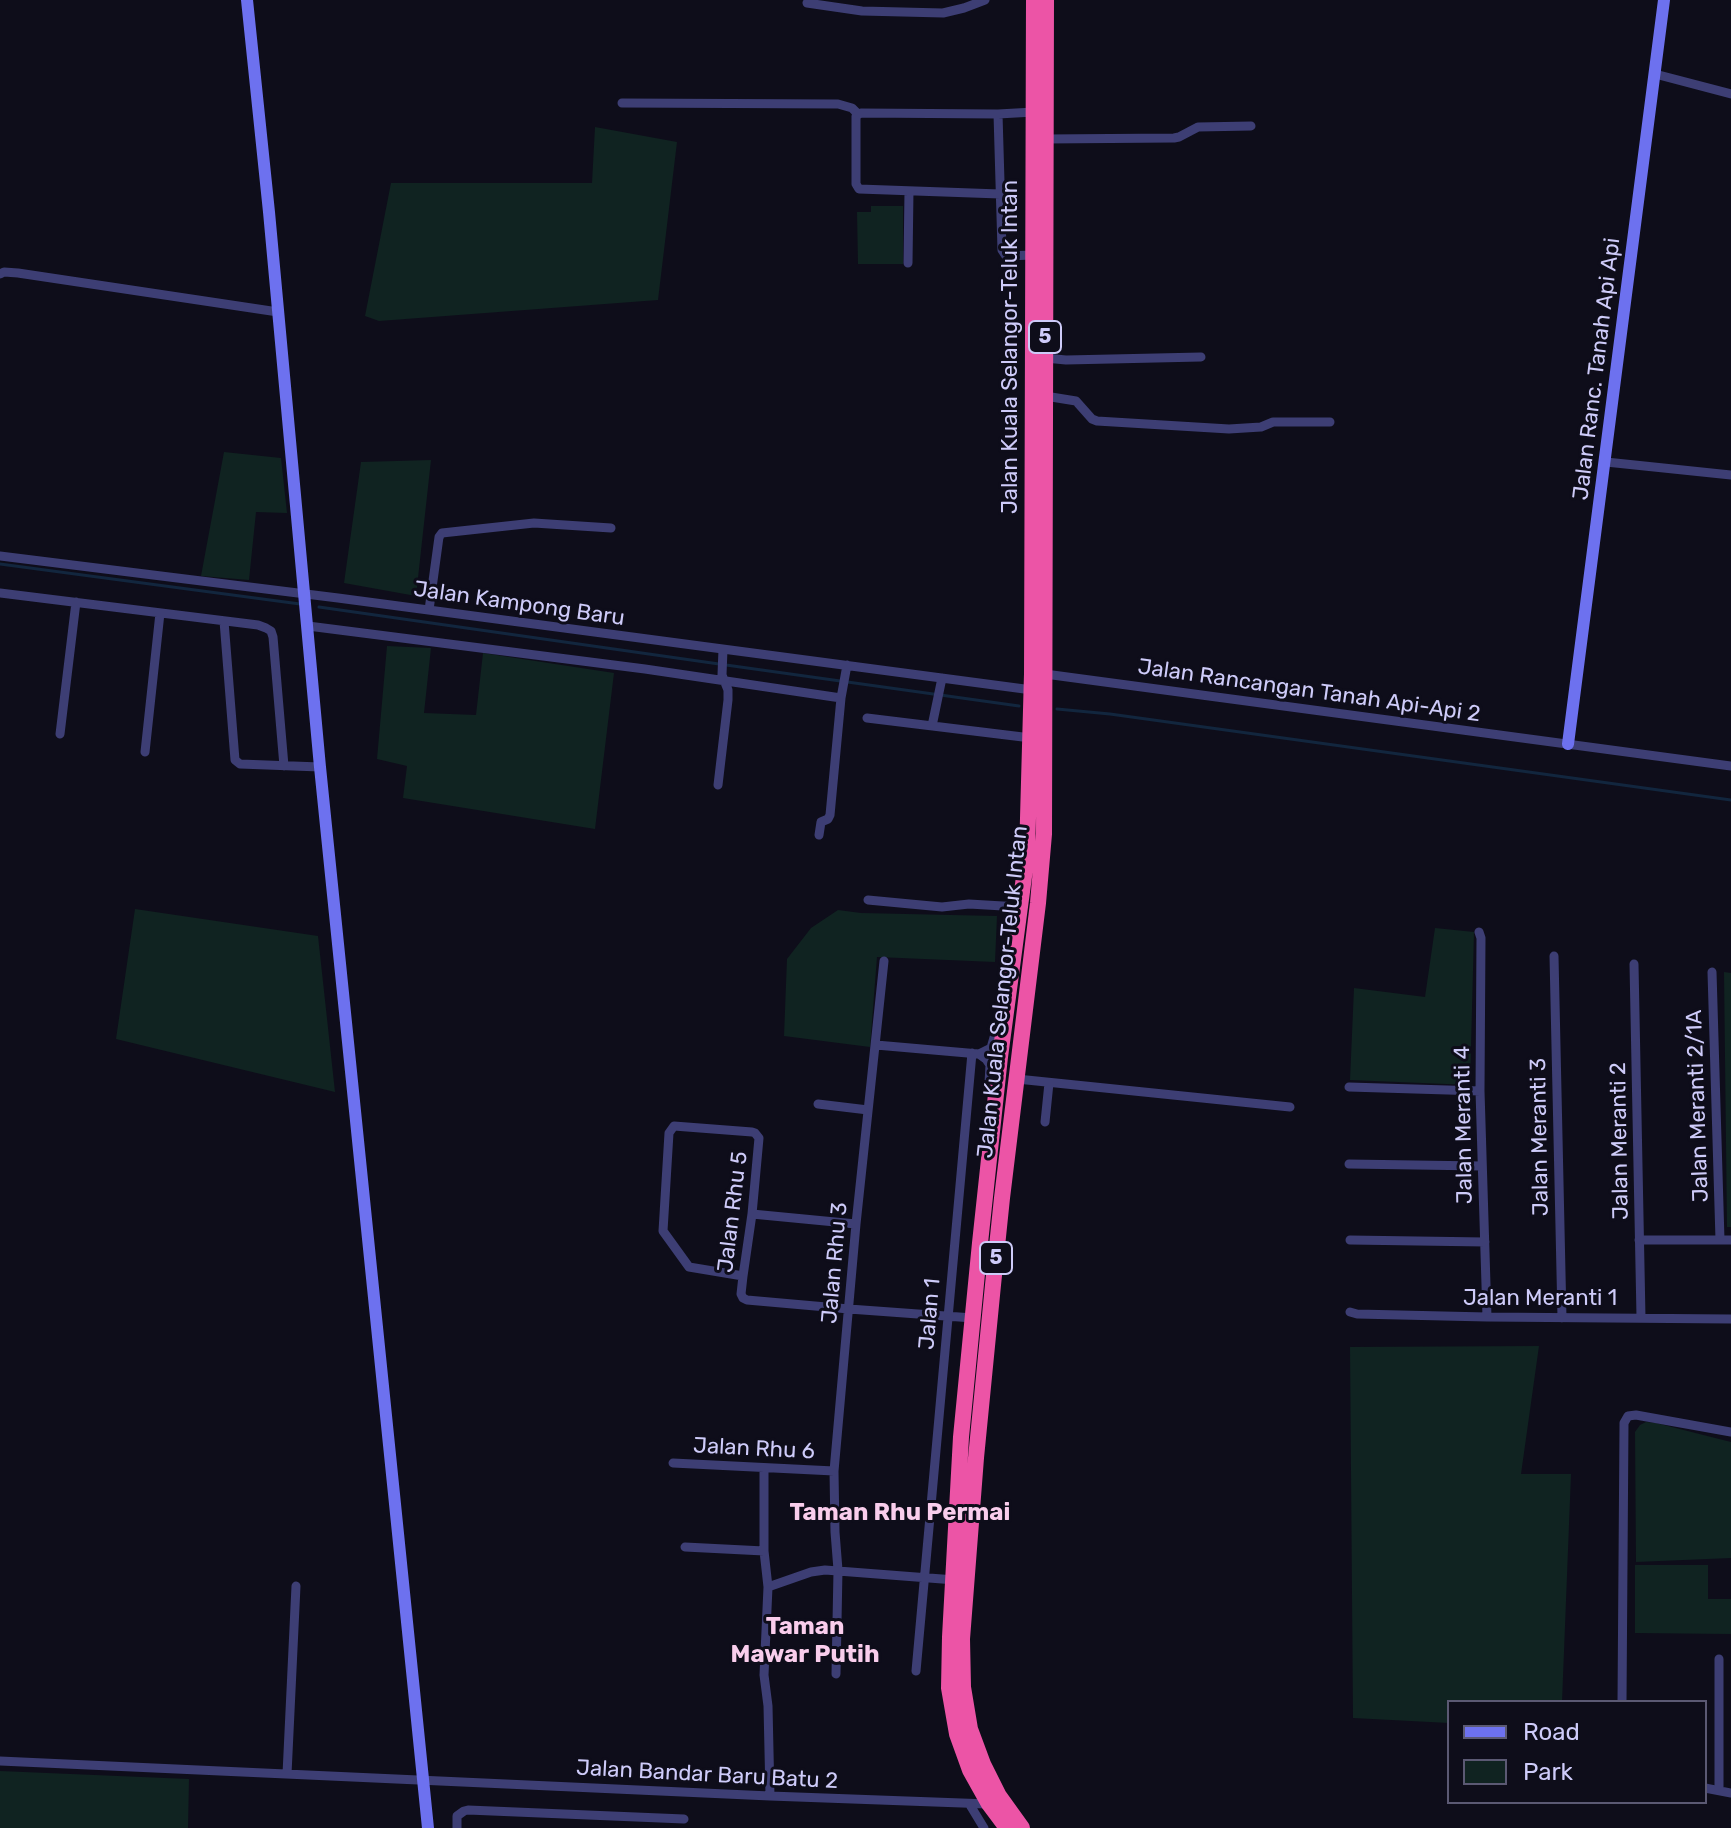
<!DOCTYPE html>
<html>
<head>
<meta charset="utf-8">
<style>
	body { margin:0 }
	#map { position:relative; width:1731px; height:1828px; overflow:hidden; background:#0e0d1a; font-family:Rubik,sans-serif }
	canvas { display:block }
	.legend { position:absolute; left:1447px; top:1700px; width:260px; height:104px; box-sizing:border-box; background:#0e0d1a; border:2px solid #5b5973; margin:0; padding:10px 14px; list-style:none; font-size:24px; color:#cecbf9 }
	.legend li { display:flex; align-items:center; gap:16px; height:40px }
	.legend b { width:40px; border:2px solid #5b5973 }
</style>
</head>
<body>
<div id="map">
<canvas width="1731" height="1828"></canvas>
<ul class="legend">
<li><b style="height:10px;background:#6d71ef"></b>Road</li>
<li><b style="height:22px;background:#102321"></b>Park</li>
</ul>
</div>
<script>
const ctx = document.querySelector('canvas').getContext('2d');
ctx.lineJoin = 'round';
function paint(path, color) {
  ctx.fillStyle = color;
  ctx.fill(path, 'evenodd');
}
function shape(rows) {
  const path = new Path2D();
  for (const r of rows) {
    path.moveTo(r[0], r[1]);
    for (let i = 2; i < r.length; i += 2) path.lineTo(r[i], r[i + 1]);
  }
  return path;
}
function stroke(path, color, width, dash) {
  ctx.strokeStyle = color;
  ctx.lineWidth = width;
  ctx.lineCap = dash ? 'butt' : 'round';
  ctx.setLineDash(dash || []);
  ctx.stroke(path);
}
function write(font, color, halo, rows, align = 'center') {
  ctx.font = font + ' Rubik,sans-serif';
  ctx.lineWidth = 6;
  ctx.setLineDash([]);
  ctx.textBaseline = 'middle';
  ctx.strokeStyle = halo;
  ctx.fillStyle = color;
  for (const [text, x, y, turn = 0] of rows) {
    ctx.save();
    ctx.translate(x, y);
    ctx.rotate((+turn || 0) * Math.PI / 180);
    ctx.textAlign = isNaN(turn) ? turn : align;
    if (halo) ctx.strokeText(text, 0, 0);
    ctx.fillText(text, 0, 0);
    ctx.restore();
  }
}
const green = shape([
	[595,127,677,142,658,300,379,321,365,316,391,183,592,183],
	[871,206,903,206,903,264,858,264,857,212,871,212],
	[224,452,281,458,287,513,256,512,249,580,201,576],
	[431,460,416,596,344,583,361,462],
	[387,646,431,648,424,713,476,715,483,653,614,673,595,829,403,798,407,766,377,759],
	[135,909,318,936,335,1092,116,1039],
	[838,910,861,913,997,916,995,962,877,957,870,1047,784,1036,787,959,811,928],
	[1435,928,1474,932,1470,1085,1350,1080,1354,988,1425,997],
	[1724,972,1731,973,1731,1227,1727,1227],
	[1539,1346,1521,1474,1571,1474,1562,1702,1449,1702,1449,1723,1353,1718,1350,1347],
	[1646,1422,1656,1423,1731,1442,1731,1558,1636,1562,1635,1432,1640,1425],
	[1635,1565,1708,1565,1708,1599,1731,1599,1731,1634,1635,1633],
	[0,1771,189,1779,188,1828,0,1828]
]);
const stream = shape([
	[0,564,300,604],
	[319,607,719,664],
	[726,665,1019,706],
	[1057,709,1110,714,1731,800]
]);
const street = shape([
	[807,3,862,11,943,13,964,8,985,0],
	[1655,74,1731,94],
	[622,103,838,104,852,108,858,114],
	[998,114,1002,250,1006,256,1033,255],
	[1046,139,1174,138,1179,137,1198,127,1251,126],
	[1000,194,859,189,856,184,856,116,861,113,998,114,1034,112],
	[908,263,909,191],
	[0,274,4,272,18,273,278,312],
	[1045,358,1066,360,1201,357],
	[1045,396,1076,401,1092,419,1097,421,1229,429,1261,427,1273,422,1330,422],
	[1606,462,1731,475],
	[0,556,338,598,1032,690],
	[0,593,258,625,266,628,271,631,273,637,284,766],
	[429,610,439,537,442,533,534,523,611,528],
	[224,621,235,760,240,764,320,767],
	[308,626,645,669,841,698],
	[1045,674,1731,766],
	[867,718,1031,738],
	[932,726,942,678],
	[60,734,76,602],
	[145,752,160,613],
	[718,785,728,700,728,690,722,675,723,649],
	[819,835,821,822,828,819,830,815,841,698,847,665],
	[868,900,942,907,969,904,1020,907],
	[1479,932,1481,938,1480,1091,1487,1317],
	[1554,956,1562,1318],
	[1634,964,1641,1317],
	[1712,972,1720,1240],
	[876,1045,979,1054,986,1059,990,1065,989,1083,991,1093],
	[979,1054,991,1048,995,1034],
	[1017,1079,1290,1107],
	[1349,1087,1480,1091],
	[818,1104,868,1110],
	[1045,1122,1049,1083],
	[1349,1164,1482,1166],
	[752,1214,856,1224],
	[1350,1240,1485,1242],
	[1639,1240,1731,1240],
	[743,1276,689,1267,663,1231,669,1133,674,1126,752,1132,755,1133,759,1138,752,1214,743,1276,741,1294,743,1298,747,1300,849,1309,973,1318],
	[1350,1312,1357,1314,1487,1317,1731,1319],
	[673,1463,834,1471],
	[685,1547,764,1551,764,1468],
	[764,1551,768,1587,764,1675,768,1706,770,1796],
	[768,1587,811,1572,825,1570,955,1580],
	[916,1671,972,1053],
	[836,1674,838,1570,835,1532,834,1471,856,1224,884,961],
	[1622,1702,1624,1423,1628,1416,1636,1415,1731,1432],
	[0,1761,770,1796,989,1804],
	[287,1774,296,1586],
	[1705,1788,1731,1793],
	[1719,1790,1719,1659],
	[970,1805,984,1828],
	[457,1828,457,1816,464,1811,468,1810,684,1819]
]);
const secondary = shape([
	[247,0,269,212,320,767,428,1828],
	[1568,744,1664,0]
]);
const highway = shape([
	[1007,1828,989,1804,970,1770,957,1734,949,1688,950,1637,961,1437,980,1243,1000,1057,1027,854,1032,674,1034,0],
	[1022,1828,999,1796,983,1764,970,1729,963,1687,962,1639,976,1458,993,1285,1002,1198,1038,903,1044,834,1046,0]
]);
const shields = [
	[1045,337,32],
	[996,1258,32]
];
const shieldNames = [
	["5",1045,337],
	["5",996,1258]
];
const streetNames = [
	["Jalan Kuala Selangor-Teluk Intan",1011,347,-90],
	["Jalan Ranc. Tanah Api Api",1597,369,-83],
	["Jalan Kampong Baru",519,604,8],
	["Jalan Rancangan Tanah Api-Api 2",1309,691,8],
	["Jalan Kuala Selangor-Teluk Intan",1003,992,-84],
	["Jalan Meranti 2/1A",1698,1106,-92],
	["Jalan Meranti 4",1464,1125,-91],
	["Jalan Meranti 3",1540,1137,-91],
	["Jalan Meranti 2",1620,1141,-91],
	["Jalan Rhu 5",733,1212,-83],
	["Jalan Rhu 3",835,1263,-85],
	["Jalan Meranti 1",1540,1299],
	["Jalan 1",930,1314,-85],
	["Jalan Rhu 6",754,1449,3],
	["Jalan Bandar Baru Batu 2",707,1775,3]
];
const neighbourhoodNames = [
	["Taman Rhu Permai",900,1513],
	["Taman",805,1627],
	["Mawar Putih",805,1655]
];
paint(green, '#102321');
stroke(stream, '#12263e', 3);
stroke(street, '#3d3e74', 9);
stroke(secondary, '#6d71ef', 12);
stroke(highway, '#ec54a6', 16);
for (const [x, y, w] of shields) {
  const box = new Path2D();
  box.roundRect(x - w / 2, y - 16, w, 32, 6);
  ctx.fillStyle = '#0e0d1a';
  ctx.fill(box);
  stroke(box, '#cecbf9', 2);
}
write('bold 20px', '#cecbf9', null, shieldNames);
write('22px', '#cecbf9', '#0e0d1a', streetNames);
write('bold 24px', '#f9cdec', '#0e0d1a', neighbourhoodNames);
</script>
</body>
</html>
